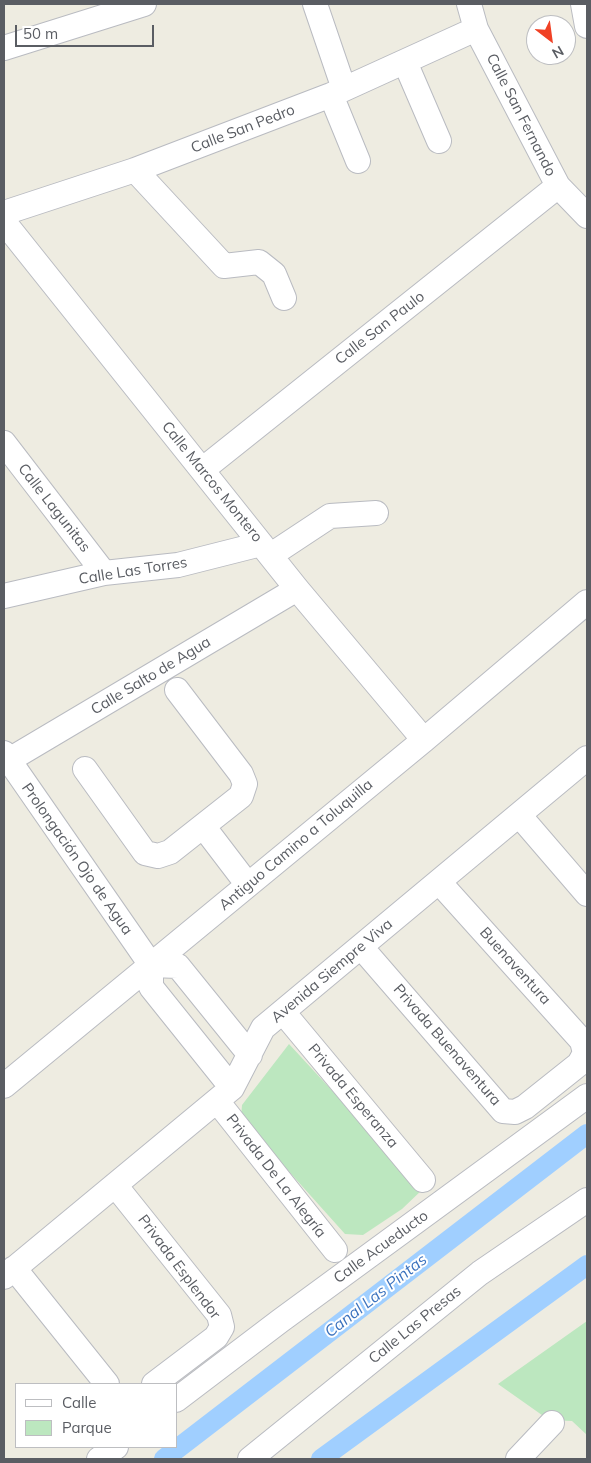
<!DOCTYPE html>
<html>
<head>
<meta charset="utf-8">
<style>
	body { margin:0 }
	#map { position:relative; width:591px; height:1463px; overflow:hidden; background:#eeece1; font-family:Mulish,sans-serif }
	canvas { display:block }
	.frame { position:absolute; inset:0; border:5px solid #5a5d63; pointer-events:none }
	.legend { position:absolute; left:15px; top:1383px; width:162px; height:65px; box-sizing:border-box; background:#fff; border:1px solid #bdbec1; margin:0; padding:6px 9px; list-style:none; font-size:15px; color:#5a5d63 }
	.legend li { display:flex; align-items:center; gap:10px; height:25px }
	.legend b { width:25px; border:1px solid #bdbec1 }
	.north { position:absolute; left:526px; top:15px; width:50px; height:50px; box-sizing:border-box; background:#fff; border:1px solid #bdbec1; border-radius:50%; rotate:150deg; font-size:14px; font-weight:700; line-height:20px; text-align:center; color:#5a5d63 }
	.north::after { content:''; display:block; margin:auto; width:18px; height:22px; background:#f04125; clip-path:polygon(50% 0,100% 100%,50% 72%,0 100%) }
	.scale { position:absolute; left:15px; top:25px; width:139px; height:22px; box-sizing:border-box; border:2px solid #5a5d63; border-top:0; padding-left:6px; font-size:15px; line-height:18px; white-space:nowrap; color:#5a5d63; -webkit-text-stroke:4px #fff; paint-order:stroke }
</style>
</head>
<body>
<div id="map">
<canvas width="591" height="1463"></canvas>
<div class="frame"></div>
<ul class="legend">
<li><b style="height:6px;background:#fff"></b>Calle</li>
<li><b style="height:14px;background:#bce7bf"></b>Parque</li>
</ul>
<div class="north">N</div>
<div class="scale">50 m</div>
</div>
<script>
const ctx = document.querySelector('canvas').getContext('2d');
ctx.lineJoin = 'round';
function paint(path, color) {
  ctx.fillStyle = color;
  ctx.fill(path, 'evenodd');
}
function shape(rows) {
  const path = new Path2D();
  for (const r of rows) {
    path.moveTo(r[0], r[1]);
    for (let i = 2; i < r.length; i += 2) path.lineTo(r[i], r[i + 1]);
  }
  return path;
}
function stroke(path, color, width, dash) {
  ctx.strokeStyle = color;
  ctx.lineWidth = width;
  ctx.lineCap = dash ? 'butt' : 'round';
  ctx.setLineDash(dash || []);
  ctx.stroke(path);
}
function write(font, color, halo, rows, align = 'center') {
  ctx.font = font + ' Mulish,sans-serif';
  ctx.lineWidth = 4;
  ctx.setLineDash([]);
  ctx.textBaseline = 'middle';
  ctx.strokeStyle = halo;
  ctx.fillStyle = color;
  for (const [text, x, y, turn = 0] of rows) {
    ctx.save();
    ctx.translate(x, y);
    ctx.rotate((+turn || 0) * Math.PI / 180);
    ctx.textAlign = isNaN(turn) ? turn : align;
    if (halo) ctx.strokeText(text, 0, 0);
    ctx.fillText(text, 0, 0);
    ctx.restore();
  }
}
const green = shape([
	[289,1044,423,1189,402,1209,363,1235,345,1234,241,1118,242,1105],
	[587,1321,587,1435,572,1421,549,1420,498,1384]
]);
const canal = shape([
	[164,1459,587,1134],
	[321,1459,587,1265]
]);
const minor = shape([
	[315,4,344,89],
	[469,4,476,29,558,186,587,216],
	[583,4,587,26],
	[4,48,144,4],
	[405,62,439,141],
	[331,95,358,161],
	[135,170,224,266,259,262,274,274,284,298],
	[4,213,135,170,331,95,476,29],
	[4,222,297,589,424,740],
	[4,443,104,573],
	[202,470,558,186],
	[271,555,330,516,376,513],
	[4,596,104,573,178,565,261,544],
	[4,753,151,965,151,987,232,1088],
	[4,763,297,589],
	[85,769,145,853,158,856,170,852,241,796,245,784,241,774,177,690],
	[519,815,587,894],
	[203,826,248,885],
	[361,947,503,1111,515,1112,525,1107,579,1064,585,1053,582,1041,439,882],
	[151,965,178,966,250,1055],
	[283,1012,423,1180],
	[4,1086,424,740,587,602],
	[217,1101,335,1250],
	[115,1185,219,1315,222,1327,216,1337,154,1384],
	[14,1268,107,1384],
	[4,1277,232,1088,263,1028,587,758],
	[176,1400,280,1321,587,1096],
	[99,1459,116,1447],
	[250,1459,480,1273,587,1200],
	[518,1459,552,1423]
]);
const streetNames = [
	["Calle San Fernando",521,115,63],
	["Calle San Pedro",243,129,-21],
	["Calle San Paulo",380,328,-38],
	["Calle Marcos Montero",212,482,51],
	["Calle Lagunitas",54,508,52],
	["Calle Las Torres",133,571,-9],
	["Calle Salto de Agua",151,676,-31],
	["Antiguo Camino a Toluquilla",296,845,-40],
	["Prolongación Ojo de Agua",77,859,55],
	["Buenaventura",515,966,48],
	["Avenida Siempre Viva",332,971,-40],
	["Privada Buenaventura",447,1045,49],
	["Privada Esperanza",353,1096,50],
	["Privada De La Alegría",276,1176,52],
	["Calle Acueducto",381,1247,-36],
	["Privada Esplendor",179,1267,53],
	["Calle Las Presas",415,1325,-39]
];
const waterNames = [
	["Canal Las Pintas",376,1296,-38]
];
paint(green, '#bce7bf');
stroke(canal, '#a0cfff', 20);
stroke(minor, '#b9bbc1', 26);
stroke(minor, '#fff', 24);
write('15px', '#5a5d63', '#fff', streetNames);
write('italic 16px', '#3c73be', '#fff', waterNames);
</script>
</body>
</html>
